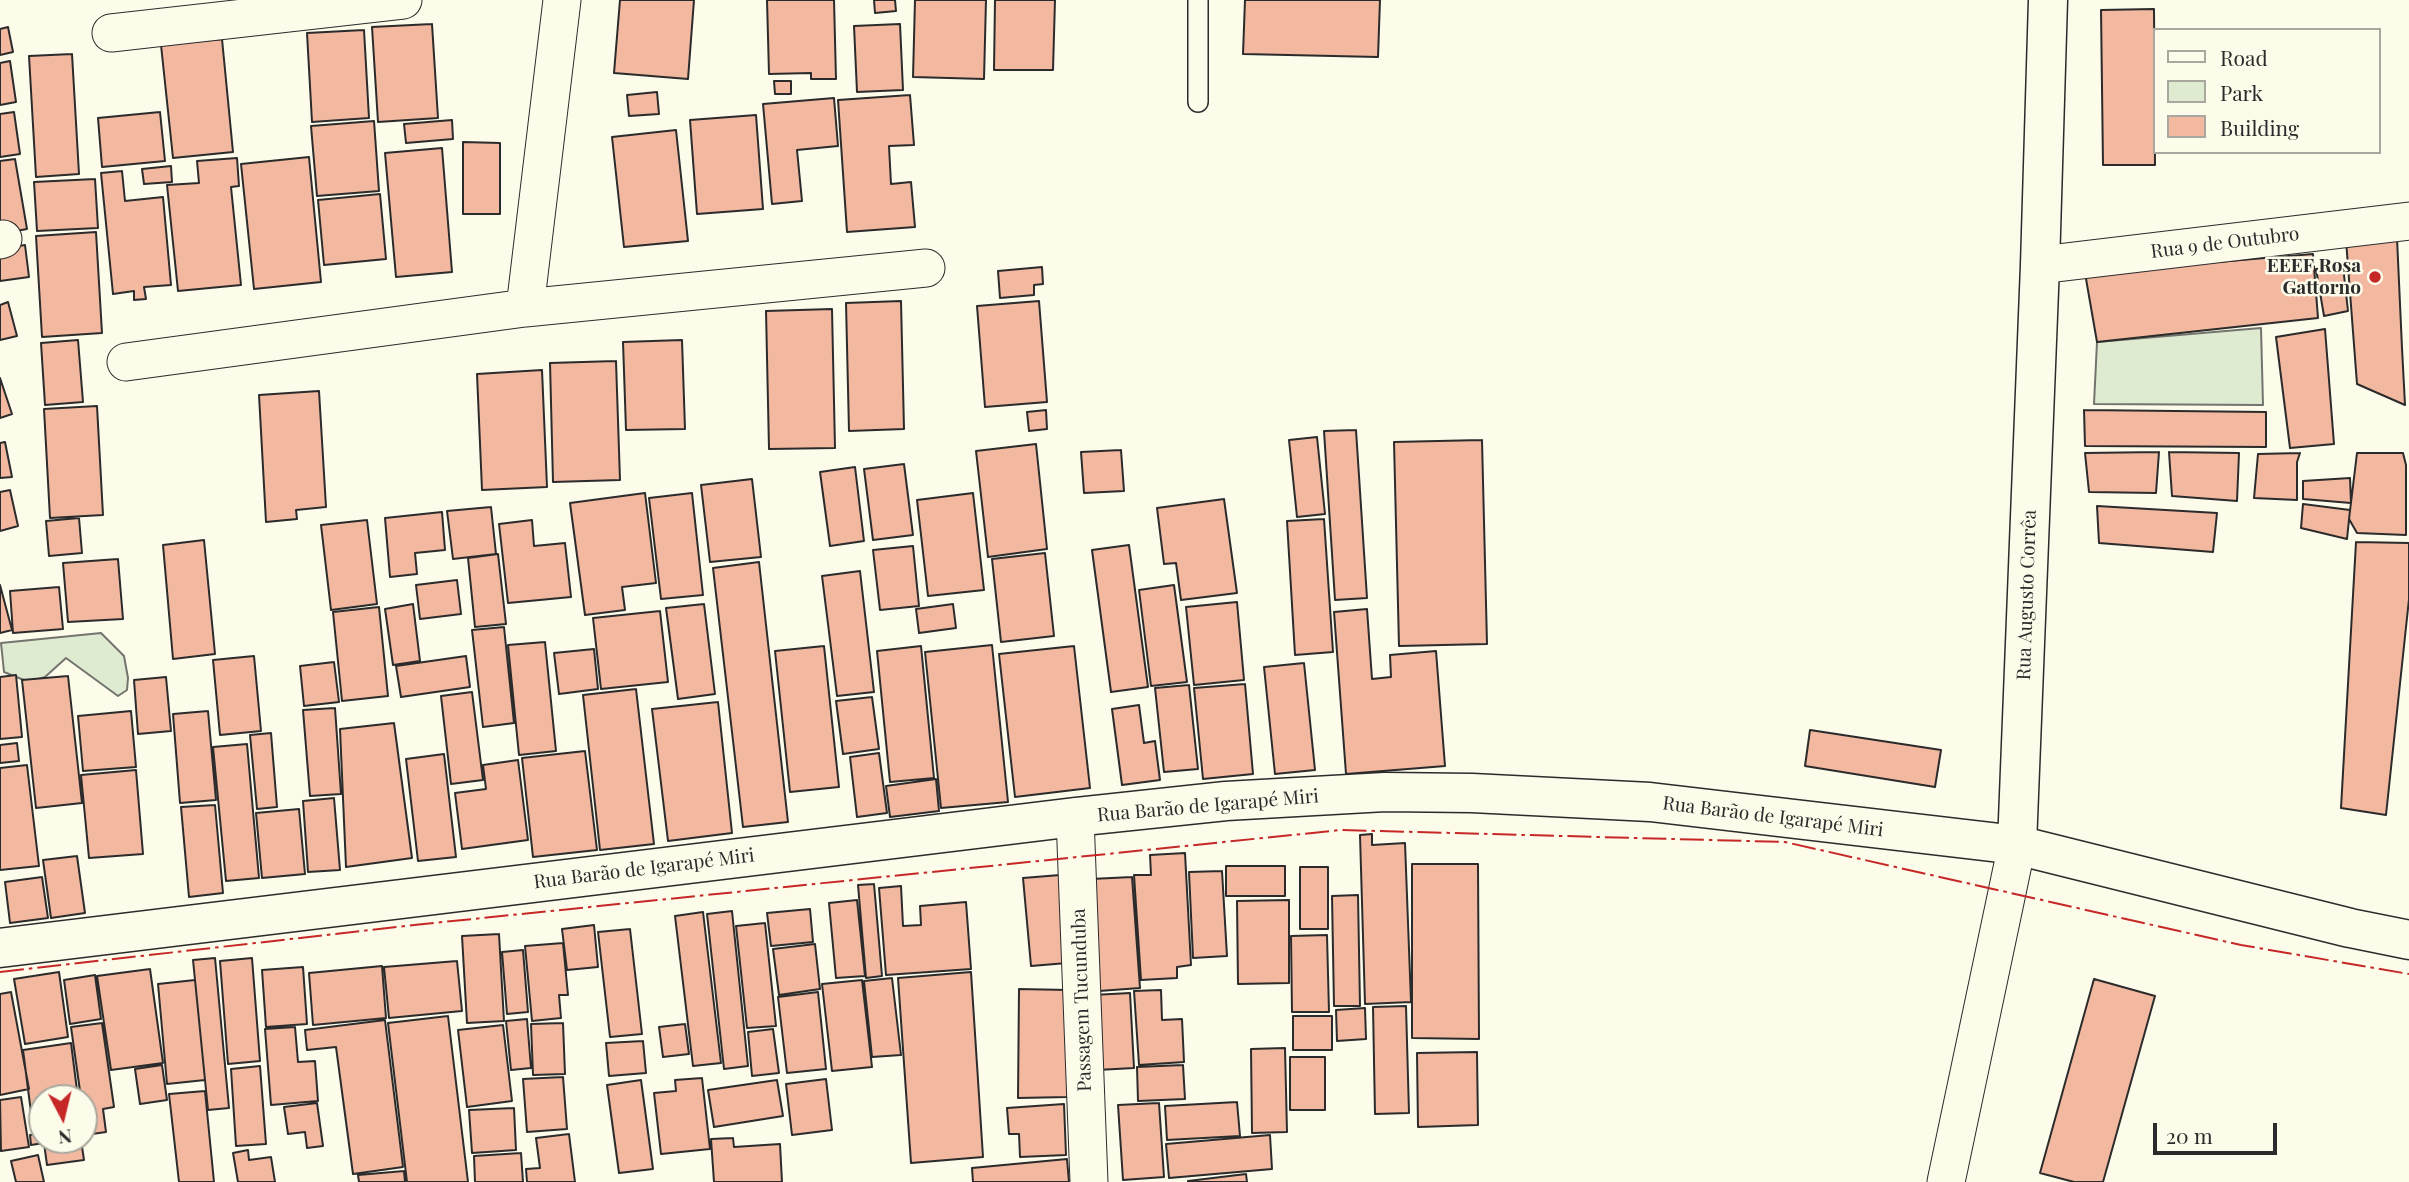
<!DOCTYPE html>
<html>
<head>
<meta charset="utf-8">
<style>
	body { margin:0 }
	#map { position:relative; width:2409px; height:1182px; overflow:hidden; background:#fdfbea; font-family:"Playfair Display",serif }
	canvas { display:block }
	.legend { position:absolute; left:2153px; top:28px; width:228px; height:126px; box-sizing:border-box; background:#fdfbea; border:2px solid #a9a89e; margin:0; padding:9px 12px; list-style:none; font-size:21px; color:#2b2b2b }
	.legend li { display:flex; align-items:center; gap:14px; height:35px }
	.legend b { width:35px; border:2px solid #a9a89e }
	.north { position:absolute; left:28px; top:1084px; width:70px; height:70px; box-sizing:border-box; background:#fdfbea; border:2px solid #a9a89e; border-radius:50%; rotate:173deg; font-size:19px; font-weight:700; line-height:28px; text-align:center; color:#2b2b2b }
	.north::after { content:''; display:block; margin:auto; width:24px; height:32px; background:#c62828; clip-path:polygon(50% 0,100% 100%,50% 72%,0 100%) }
	.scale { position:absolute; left:2153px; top:1123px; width:124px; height:32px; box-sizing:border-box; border:4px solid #2b2b2b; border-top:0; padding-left:9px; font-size:21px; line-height:24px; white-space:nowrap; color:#2b2b2b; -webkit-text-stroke:5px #fdfbea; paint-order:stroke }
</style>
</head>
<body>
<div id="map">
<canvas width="2409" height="1182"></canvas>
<ul class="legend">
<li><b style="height:9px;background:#fdfbea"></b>Road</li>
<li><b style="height:19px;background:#deebd1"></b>Park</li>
<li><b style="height:19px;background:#f2b8a0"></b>Building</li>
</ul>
<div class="north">N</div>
<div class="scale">20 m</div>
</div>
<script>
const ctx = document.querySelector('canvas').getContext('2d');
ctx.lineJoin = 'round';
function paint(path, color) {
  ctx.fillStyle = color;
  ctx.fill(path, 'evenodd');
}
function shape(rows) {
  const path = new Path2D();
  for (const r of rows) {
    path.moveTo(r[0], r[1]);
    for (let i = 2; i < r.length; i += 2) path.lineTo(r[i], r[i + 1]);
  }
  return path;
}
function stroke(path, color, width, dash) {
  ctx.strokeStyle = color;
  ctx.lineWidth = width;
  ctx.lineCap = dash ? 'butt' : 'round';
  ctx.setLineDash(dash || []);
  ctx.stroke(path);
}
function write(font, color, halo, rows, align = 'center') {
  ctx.font = font + ' "Playfair Display",serif';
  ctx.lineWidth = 5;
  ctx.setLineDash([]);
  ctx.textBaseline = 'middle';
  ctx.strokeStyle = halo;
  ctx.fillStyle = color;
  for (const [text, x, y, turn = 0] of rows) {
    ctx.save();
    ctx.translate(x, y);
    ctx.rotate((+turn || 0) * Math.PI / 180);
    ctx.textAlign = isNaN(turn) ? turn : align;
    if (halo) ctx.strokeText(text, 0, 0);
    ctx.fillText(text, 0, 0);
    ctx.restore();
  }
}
const green = shape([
	[2261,328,2263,405,2094,404,2097,342,2261,328],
	[101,633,124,656,128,678,127,690,118,696,66,658,45,677,29,682,4,672,1,643,101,633]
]);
const building = shape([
	[620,0,694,0,688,79,614,73,620,0],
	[767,0,834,0,836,79,811,79,811,73,769,74,767,0],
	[874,0,895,0,896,11,875,13,874,0],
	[915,0,986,0,984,79,913,77,915,0],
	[995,0,1055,0,1053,70,994,70,995,0],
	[1245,0,1380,0,1378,57,1243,54,1245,0],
	[2154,9,2155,165,2103,165,2101,10,2154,9],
	[432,24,438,118,378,122,372,27,432,24],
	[900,24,903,90,857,92,854,26,900,24],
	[8,27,13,52,0,55,0,29,8,27],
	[364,30,369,118,312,122,307,33,364,30],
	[222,39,233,152,173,158,161,45,222,39],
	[72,54,79,174,36,177,29,56,72,54],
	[10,61,16,102,0,105,0,63,10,61],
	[774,81,791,81,791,94,775,94,774,81],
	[657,92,659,114,629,116,627,95,657,92],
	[910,95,914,145,889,146,891,184,911,182,915,227,847,232,838,100,910,95],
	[834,98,838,146,797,150,802,201,772,204,763,104,834,98],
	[14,112,20,154,0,157,0,114,14,112],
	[160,112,165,161,102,167,98,118,160,112],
	[756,115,763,209,697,214,690,120,756,115],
	[452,120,453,139,406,143,404,124,452,120],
	[374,121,379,191,317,196,311,126,374,121],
	[676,130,688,241,624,247,612,137,676,130],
	[463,142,500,143,500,214,463,214,463,142],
	[442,148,452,272,396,277,385,153,442,148],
	[309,157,321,282,254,289,241,164,309,157],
	[237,158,239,186,231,187,241,285,178,291,167,185,199,183,197,161,237,158],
	[15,159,27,229,0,234,0,161,15,159],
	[171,166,172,182,144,184,142,169,171,166],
	[122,171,125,201,163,197,171,285,144,287,146,299,134,300,134,291,113,294,101,173,122,171],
	[95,179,98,228,37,231,34,182,95,179],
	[380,194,386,259,324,265,318,200,380,194],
	[96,232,102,333,42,337,36,236,96,232],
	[2397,238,2402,348,2405,405,2357,384,2346,240,2397,238],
	[25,245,29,277,0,281,0,249,25,245],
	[2313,254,2318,318,2097,342,2085,273,2313,254],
	[2343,266,2348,311,2324,316,2316,269,2343,266],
	[1042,267,1043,284,1034,285,1034,295,1000,298,998,271,1042,267],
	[901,301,904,429,849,431,846,303,901,301],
	[1039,301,1047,402,985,407,977,306,1039,301],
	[8,302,17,336,0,340,0,305,8,302],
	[832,309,835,448,769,449,766,311,832,309],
	[2325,329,2334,444,2290,448,2276,337,2325,329],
	[78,340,83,402,45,405,41,343,78,340],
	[682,340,685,429,626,430,623,342,682,340],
	[616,361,620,480,553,482,550,363,616,361],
	[542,370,547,487,482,490,477,374,542,370],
	[0,378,12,414,0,418,0,378],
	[319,391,326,507,296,510,297,519,266,522,259,395,319,391],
	[97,406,103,515,50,518,44,409,97,406],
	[1046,410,1047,429,1029,431,1027,412,1046,410],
	[2084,410,2266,412,2266,447,2085,446,2084,410],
	[1356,430,1367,598,1335,600,1324,431,1356,430],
	[1317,437,1325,514,1297,517,1289,440,1317,437],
	[1482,440,1487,644,1399,646,1394,442,1482,440],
	[5,442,12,477,0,478,0,443,5,442],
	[1036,444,1047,549,988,557,976,451,1036,444],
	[1121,450,1124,491,1084,493,1081,452,1121,450],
	[2159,452,2156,493,2089,492,2085,453,2159,452],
	[2169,452,2239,453,2237,501,2172,496,2169,452],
	[2300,453,2297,462,2297,500,2254,498,2258,454,2300,453],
	[2357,453,2403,453,2406,465,2406,535,2357,533,2349,519,2357,453],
	[904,464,913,535,873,540,864,469,904,464],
	[855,467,864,541,830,546,820,472,855,467],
	[2350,478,2351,503,2303,499,2303,481,2350,478],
	[752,479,761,557,710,562,701,485,752,479],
	[10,490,18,526,0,531,0,492,10,490],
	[645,493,656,583,622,587,625,610,585,615,570,503,645,493],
	[692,493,703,595,661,599,649,498,692,493],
	[973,493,984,590,928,596,917,500,973,493],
	[1224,499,1237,593,1181,600,1176,563,1164,564,1157,508,1224,499],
	[2303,504,2350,510,2347,539,2301,528,2303,504],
	[2097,506,2217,513,2213,552,2099,543,2097,506],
	[491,507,496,554,453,559,447,511,491,507],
	[442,512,445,550,415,553,417,574,390,577,385,518,442,512],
	[79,518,82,553,49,556,46,521,79,518],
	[1324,519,1333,652,1295,655,1287,521,1324,519],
	[367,520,377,604,331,610,321,525,367,520],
	[532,520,534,546,565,543,571,597,508,603,499,524,532,520],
	[204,540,215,654,173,659,163,545,204,540],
	[2356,542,2409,543,2409,599,2386,815,2341,808,2356,542],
	[1129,545,1148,687,1111,692,1092,550,1129,545],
	[913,546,919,606,880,610,873,550,913,546],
	[1045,553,1054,636,1001,642,992,559,1045,553],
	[498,554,506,624,475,627,468,558,498,554],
	[118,559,123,619,68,622,63,563,118,559],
	[759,562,788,822,743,827,713,568,759,562],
	[860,571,874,692,837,696,822,576,860,571],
	[457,580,461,614,420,619,416,585,457,580],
	[0,585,12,630,0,633,0,585],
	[1174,585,1187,682,1151,686,1139,590,1174,585],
	[59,587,63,629,13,633,10,591,59,587],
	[1237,602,1244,680,1194,685,1186,607,1237,602],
	[413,604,420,661,393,665,385,609,413,604],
	[704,604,715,694,678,699,666,608,704,604],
	[953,604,956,628,919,633,916,609,953,604],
	[379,607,388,696,342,701,333,612,379,607],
	[1367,609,1372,679,1391,677,1390,655,1436,651,1445,766,1346,774,1334,612,1367,609],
	[660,611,668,682,601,689,593,618,660,611],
	[504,627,514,723,483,727,472,630,504,627],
	[545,642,556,751,519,755,508,645,545,642],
	[992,645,1008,802,941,808,925,652,992,645],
	[824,646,839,787,790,792,775,651,824,646],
	[921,646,934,778,890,782,877,651,921,646],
	[1074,646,1090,788,1015,797,999,654,1074,646],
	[594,649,598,689,559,694,554,653,594,649],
	[254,656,261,731,220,735,213,660,254,656],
	[466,656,470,687,401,697,396,666,466,656],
	[334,662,339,702,304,706,300,666,334,662],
	[1304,663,1315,770,1275,774,1264,667,1304,663],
	[16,675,22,737,0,739,0,677,16,675],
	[68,676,82,803,36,808,22,680,68,676],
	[166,677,171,731,138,734,134,680,166,677],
	[1245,684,1253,774,1203,779,1194,688,1245,684],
	[1189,685,1198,769,1164,772,1155,688,1189,685],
	[636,689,654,844,600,850,583,695,636,689],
	[472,692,483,780,451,784,441,696,472,692],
	[872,697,879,749,843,754,836,701,872,697],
	[718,702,732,833,668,841,652,709,718,702],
	[1139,705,1144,743,1155,741,1160,780,1122,785,1112,709,1139,705],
	[335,708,341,794,310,796,303,710,335,708],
	[131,711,136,767,83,771,78,716,131,711],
	[208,711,216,800,180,803,173,714,208,711],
	[394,723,412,858,346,867,340,729,394,723],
	[1810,730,1941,750,1935,787,1805,766,1810,730],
	[271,733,277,807,257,809,250,735,271,733],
	[17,743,19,761,0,763,0,745,17,743],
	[247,744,259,878,226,881,213,747,247,744],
	[585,751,597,850,533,857,522,758,585,751],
	[879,753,887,813,857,817,850,757,879,753],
	[444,754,456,857,418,861,406,759,444,754],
	[518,760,528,840,462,849,455,793,486,789,483,765,518,760],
	[27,765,39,866,0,870,0,768,27,765],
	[136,770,143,854,89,858,81,775,136,770],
	[936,779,939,811,890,817,886,786,936,779],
	[334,798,340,870,308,872,303,801,334,798],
	[215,805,223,893,189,897,181,807,215,805],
	[299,809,305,874,262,878,256,813,299,809],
	[1372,834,1372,845,1405,843,1411,1002,1365,1004,1360,835,1372,834],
	[1185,853,1191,965,1177,967,1177,978,1141,980,1134,875,1151,875,1150,855,1185,853],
	[77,856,85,913,51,918,43,860,77,856],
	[1412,864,1478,864,1479,1039,1412,1038,1412,864],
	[1226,866,1285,866,1285,896,1226,896,1226,866],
	[1300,867,1328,867,1328,929,1300,929,1300,867],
	[1222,871,1227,956,1193,958,1189,872,1222,871],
	[1060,875,1067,963,1031,966,1023,878,1060,875],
	[42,877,48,918,10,923,5,882,42,877],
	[1132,877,1140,988,1099,991,1091,879,1132,877],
	[874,884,882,976,866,978,858,885,874,884],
	[901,886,903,926,921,925,920,906,966,902,971,969,886,975,879,888,901,886],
	[1358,895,1360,1006,1334,1006,1332,896,1358,895],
	[857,900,865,976,836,978,829,903,857,900],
	[1289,900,1289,983,1238,984,1237,901,1289,900],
	[810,909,813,942,771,946,767,913,810,909],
	[732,911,748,1066,724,1069,707,914,732,911],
	[703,912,721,1063,693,1066,675,916,703,912],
	[765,923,776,1026,747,1028,736,926,765,923],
	[594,925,598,967,567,970,562,929,594,925],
	[630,929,642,1034,610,1037,598,932,630,929],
	[499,934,504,1021,467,1023,462,936,499,934],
	[1327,935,1329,1012,1292,1012,1291,936,1327,935],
	[563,943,568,995,559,995,561,1018,532,1021,525,946,563,943],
	[815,944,820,989,779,995,773,949,815,944],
	[523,950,528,1012,507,1014,502,952,523,950],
	[215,958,229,1108,208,1110,193,960,215,958],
	[252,958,260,1061,228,1064,220,961,252,958],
	[457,961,462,1011,389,1018,384,967,457,961],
	[382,966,386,1018,313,1025,309,973,382,966],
	[303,967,307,1024,266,1027,262,970,303,967],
	[150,969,163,1063,111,1070,97,976,150,969],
	[59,972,68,1037,25,1044,14,979,59,972],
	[971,972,983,1157,911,1163,898,978,971,972],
	[95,975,101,1019,70,1024,64,980,95,975],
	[892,978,901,1055,872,1057,864,981,892,978],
	[2094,979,2155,996,2103,1182,2074,1182,2040,1173,2094,979],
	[195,980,205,1080,167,1084,158,984,195,980],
	[862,980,872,1067,832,1071,822,984,862,980],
	[1019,989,1068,990,1068,1097,1018,1098,1019,989],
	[1161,990,1162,1020,1182,1019,1184,1062,1139,1065,1134,991,1161,990],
	[11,992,29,1089,0,1095,0,994,11,992],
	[818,992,826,1069,787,1073,778,997,818,992],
	[1130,993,1134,1068,1097,1070,1093,995,1130,993],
	[1406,1006,1409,1113,1375,1114,1373,1007,1406,1006],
	[1365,1008,1366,1039,1337,1041,1336,1010,1365,1008],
	[448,1016,468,1182,407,1182,388,1023,448,1016],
	[1293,1016,1332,1016,1332,1050,1293,1050,1293,1016],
	[527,1019,531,1068,511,1070,506,1021,527,1019],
	[385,1020,403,1167,353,1174,336,1047,307,1050,305,1030,385,1020],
	[102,1023,114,1107,103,1109,106,1132,85,1135,84,1098,81,1098,71,1027,102,1023],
	[563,1023,565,1074,533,1075,531,1024,563,1023],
	[685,1024,689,1054,663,1057,659,1027,685,1024],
	[503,1025,512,1101,467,1107,458,1030,503,1025],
	[295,1027,298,1062,315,1061,318,1101,271,1105,265,1029,295,1027],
	[773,1029,779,1073,752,1076,748,1032,773,1029],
	[643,1041,646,1073,609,1076,606,1043,643,1041],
	[71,1043,78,1098,42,1098,42,1118,32,1120,23,1050,71,1043],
	[1285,1048,1287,1132,1252,1133,1251,1049,1285,1048],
	[1477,1052,1478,1125,1418,1127,1417,1053,1477,1052],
	[1290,1057,1325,1057,1325,1110,1290,1110,1290,1057],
	[162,1065,167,1100,140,1104,135,1069,162,1065],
	[1183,1065,1185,1099,1138,1101,1137,1067,1183,1065],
	[260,1066,266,1144,236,1146,231,1069,260,1066],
	[563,1077,567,1129,527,1132,523,1079,563,1077],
	[702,1078,710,1149,661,1154,654,1093,676,1091,675,1080,702,1078],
	[826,1079,832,1130,792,1135,786,1084,826,1079],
	[641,1080,653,1169,619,1173,607,1085,641,1080],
	[777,1080,783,1116,714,1127,708,1090,777,1080],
	[205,1091,214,1182,179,1182,169,1094,205,1091],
	[21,1097,29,1147,1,1151,0,1100,21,1097],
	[1237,1102,1240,1136,1167,1140,1165,1106,1237,1102],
	[317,1103,323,1146,307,1148,305,1132,288,1134,284,1107,317,1103],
	[1159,1103,1164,1177,1123,1180,1118,1105,1159,1103],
	[1064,1104,1066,1155,1020,1157,1019,1134,1009,1134,1007,1108,1064,1104],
	[514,1108,516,1150,472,1153,469,1110,514,1108],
	[42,1133,42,1140,81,1140,84,1160,47,1165,44,1143,31,1145,30,1135,42,1133],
	[569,1134,575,1182,527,1182,526,1169,540,1168,536,1138,569,1134],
	[1270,1135,1272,1169,1169,1178,1166,1144,1270,1135],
	[733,1138,734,1147,780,1144,782,1182,714,1182,711,1139,733,1138],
	[248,1150,249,1160,271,1157,275,1182,238,1182,233,1153,248,1150],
	[521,1153,523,1182,475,1182,474,1156,521,1153],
	[38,1155,44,1182,16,1182,11,1161,38,1155],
	[1067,1159,1069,1182,973,1182,972,1168,1067,1159],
	[404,1171,405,1182,359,1182,358,1175,404,1171],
	[1246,1174,1247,1182,1188,1182,1188,1181,1246,1174]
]);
const service = shape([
	[1198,102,1198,0]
]);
const minor = shape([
	[111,33,403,0],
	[0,240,3,239],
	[2040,265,2409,221],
	[525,308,562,0],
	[126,362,525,308,926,268],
	[1075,817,1089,1182],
	[1946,1182,2017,845]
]);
const tertiary = shape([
	[0,948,1075,817,1226,801,1385,792,1472,793,1650,802,2017,845]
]);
const secondary = shape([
	[2048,0,2040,265,2017,845,2350,928,2409,940]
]);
const power = shape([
	[0,972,414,925,1341,830,1785,842,2241,945,2409,974]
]);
const markers = [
	[2375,277,7,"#c62828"]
];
const streetNames = [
	["Rua 9 de Outubro",2225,243,-7],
	["Rua Augusto Corrêa",2027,595,-88],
	["Rua Barão de Igarapé Miri",1208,806,-5],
	["Rua Barão de Igarapé Miri",1773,817,7],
	["Rua Barão de Igarapé Miri",644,869,-7],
	["Passagem Tucunduba",1082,1000,-92]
];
const poiNames = [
	["EEEF Rosa",2361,266],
	["Gattorno",2361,288]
];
paint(green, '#deebd1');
stroke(green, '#74746e', 2);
paint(building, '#f2b8a0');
stroke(building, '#2b2b2b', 2);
stroke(service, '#2b2b2b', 22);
stroke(minor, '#2b2b2b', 39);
stroke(tertiary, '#2b2b2b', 41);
stroke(secondary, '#2b2b2b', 41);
stroke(service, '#fdfbea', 19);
stroke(minor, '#fdfbea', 37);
stroke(tertiary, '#fdfbea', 38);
stroke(secondary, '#fdfbea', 38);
stroke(power, '#c62828', 2, [24, 5, 3.5, 5]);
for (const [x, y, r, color] of markers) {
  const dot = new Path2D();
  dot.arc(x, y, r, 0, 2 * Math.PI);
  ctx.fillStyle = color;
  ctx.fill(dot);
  stroke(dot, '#fdfbea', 2.5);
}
write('19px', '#2b2b2b', '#fdfbea', streetNames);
write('bold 19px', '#2b2b2b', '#fdfbea', poiNames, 'right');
</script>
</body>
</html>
